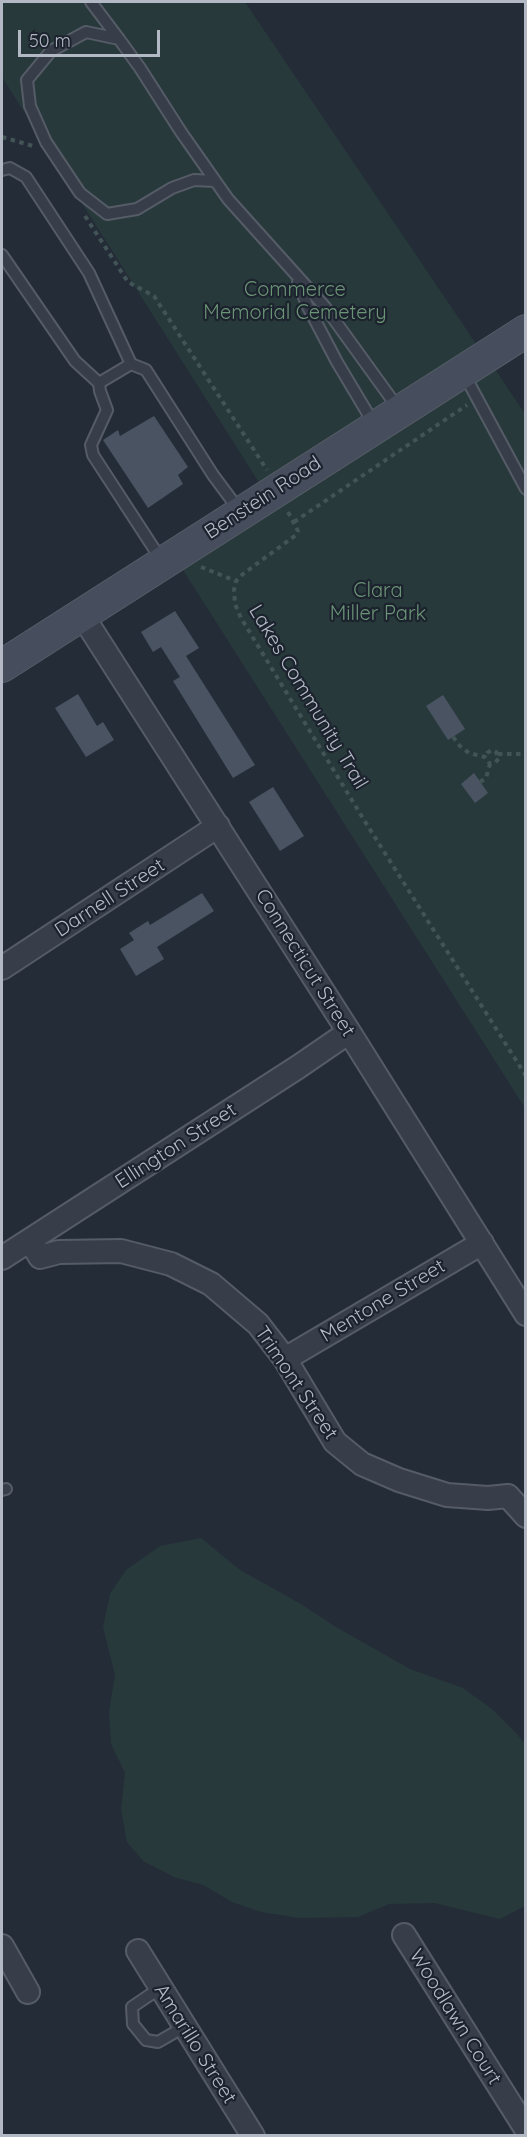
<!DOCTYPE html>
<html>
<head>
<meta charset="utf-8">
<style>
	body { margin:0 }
	#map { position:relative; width:527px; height:2137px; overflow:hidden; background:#242c38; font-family:Quicksand,sans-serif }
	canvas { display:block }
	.frame { position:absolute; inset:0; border:3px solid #b2b9c5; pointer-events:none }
	.scale { position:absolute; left:18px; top:30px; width:142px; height:27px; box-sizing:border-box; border:3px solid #b2b9c5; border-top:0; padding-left:8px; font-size:18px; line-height:21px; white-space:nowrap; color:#b2b9c5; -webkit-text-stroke:4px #1c232e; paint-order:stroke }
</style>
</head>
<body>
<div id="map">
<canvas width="527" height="2137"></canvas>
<div class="frame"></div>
<div class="scale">50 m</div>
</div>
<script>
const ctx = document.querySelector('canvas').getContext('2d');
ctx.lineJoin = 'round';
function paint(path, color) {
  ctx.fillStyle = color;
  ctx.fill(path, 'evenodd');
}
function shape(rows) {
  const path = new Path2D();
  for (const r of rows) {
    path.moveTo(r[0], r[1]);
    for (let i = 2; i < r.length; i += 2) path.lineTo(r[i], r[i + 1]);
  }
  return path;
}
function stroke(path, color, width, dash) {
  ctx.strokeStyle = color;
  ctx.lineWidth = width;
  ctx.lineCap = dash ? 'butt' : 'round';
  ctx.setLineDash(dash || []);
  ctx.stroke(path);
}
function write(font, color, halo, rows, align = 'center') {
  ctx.font = font + ' Quicksand,sans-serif';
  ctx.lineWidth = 4.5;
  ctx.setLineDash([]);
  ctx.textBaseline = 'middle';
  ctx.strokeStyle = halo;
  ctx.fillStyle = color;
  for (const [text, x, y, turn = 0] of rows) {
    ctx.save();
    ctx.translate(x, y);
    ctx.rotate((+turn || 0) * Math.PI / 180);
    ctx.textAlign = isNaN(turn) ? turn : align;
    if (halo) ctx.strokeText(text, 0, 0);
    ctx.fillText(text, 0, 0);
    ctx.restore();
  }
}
const green = shape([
	[2,2,245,2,483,354,265,492,2,77],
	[487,357,525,414,525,1108,176,559],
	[201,1538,240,1570,301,1604,336,1627,410,1669,463,1688,492,1709,517,1734,525,1744,525,1906,500,1919,434,1903,389,1904,358,1917,299,1918,261,1912,232,1902,203,1885,174,1877,143,1861,127,1842,121,1809,125,1773,111,1744,109,1711,115,1675,103,1627,110,1594,126,1570,160,1546]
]);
const building = shape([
	[154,416,188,467,178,475,183,484,148,508,103,440,118,430,120,436],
	[175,611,199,648,186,656,255,765,233,778,173,681,180,677,161,647,153,652,141,632],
	[78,694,97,726,103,722,114,740,86,757,55,708],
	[443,695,465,729,448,740,426,706],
	[474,773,488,793,475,803,461,784],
	[273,787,304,836,280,851,249,802],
	[202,893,214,911,157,947,164,959,136,976,120,949,134,940,129,933,148,921,150,925]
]);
const path = shape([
	[2,137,33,146],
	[85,216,128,282,154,296,267,470],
	[288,512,298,531,296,535,243,574,236,581,234,590,235,604,241,618,364,820,526,1076],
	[294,522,467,405],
	[201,567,236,581],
	[453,737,460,746,469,753,485,757,490,764,495,763,499,758,496,752,492,750,487,753,485,757],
	[498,754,526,754],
	[480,782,486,778,490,764]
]);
const lane = shape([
	[91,2,119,39],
	[2,170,10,168,26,177,89,273,131,364],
	[215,181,194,180,172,188,137,209,107,214,80,193,46,142,30,106,27,80,51,51,86,32,119,39,140,68,181,132,228,199,325,307,398,408],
	[2,255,75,361,99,383],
	[298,282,307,305,337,362,374,424],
	[464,374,526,489],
	[162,561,93,455,91,445,107,410,100,391,99,383,131,364,146,370,213,475,239,510],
	[2,1490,6,1489],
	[160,1988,132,2007,133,2024,146,2040,158,2042,184,2027]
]);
const street = shape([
	[82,615,349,1032,526,1314],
	[2,968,218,826],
	[30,1240,40,1257,59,1252,121,1251,171,1264,211,1284,258,1324,285,1359,335,1442,362,1464,399,1480,447,1495,488,1498,508,1496,526,1516],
	[2,1258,298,1067,349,1032],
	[285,1359,482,1243],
	[404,1935,526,2129],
	[2,1946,28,1992],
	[138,1951,253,2136]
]);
const secondary = shape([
	[2,666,526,331]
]);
const parkNames = [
	["Commerce",295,290],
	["Memorial Cemetery",295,313],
	["Clara",378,591],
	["Miller Park",378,614]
];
const streetNames = [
	["Benstein Road",263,498,-33],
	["Lakes Community Trail",308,697,59],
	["Darnell Street",110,898,-33],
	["Connecticut Street",305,963,58],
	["Ellington Street",176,1146,-33],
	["Mentone Street",383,1301,-31],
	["Trimont Street",296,1383,56],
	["Woodlawn Court",455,2017,58],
	["Amarillo Street",195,2044,58]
];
paint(green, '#27393a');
paint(building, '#4a5362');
stroke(lane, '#555c67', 14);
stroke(street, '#555c67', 26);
stroke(secondary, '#555c67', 34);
stroke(path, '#435457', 4, [4.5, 4.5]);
stroke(lane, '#373e49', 10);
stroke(street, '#373e49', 22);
stroke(secondary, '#464d5c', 32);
write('20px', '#6b9476', '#1c232e', parkNames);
write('20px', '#b2b9c5', '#1c232e', streetNames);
</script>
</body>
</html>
